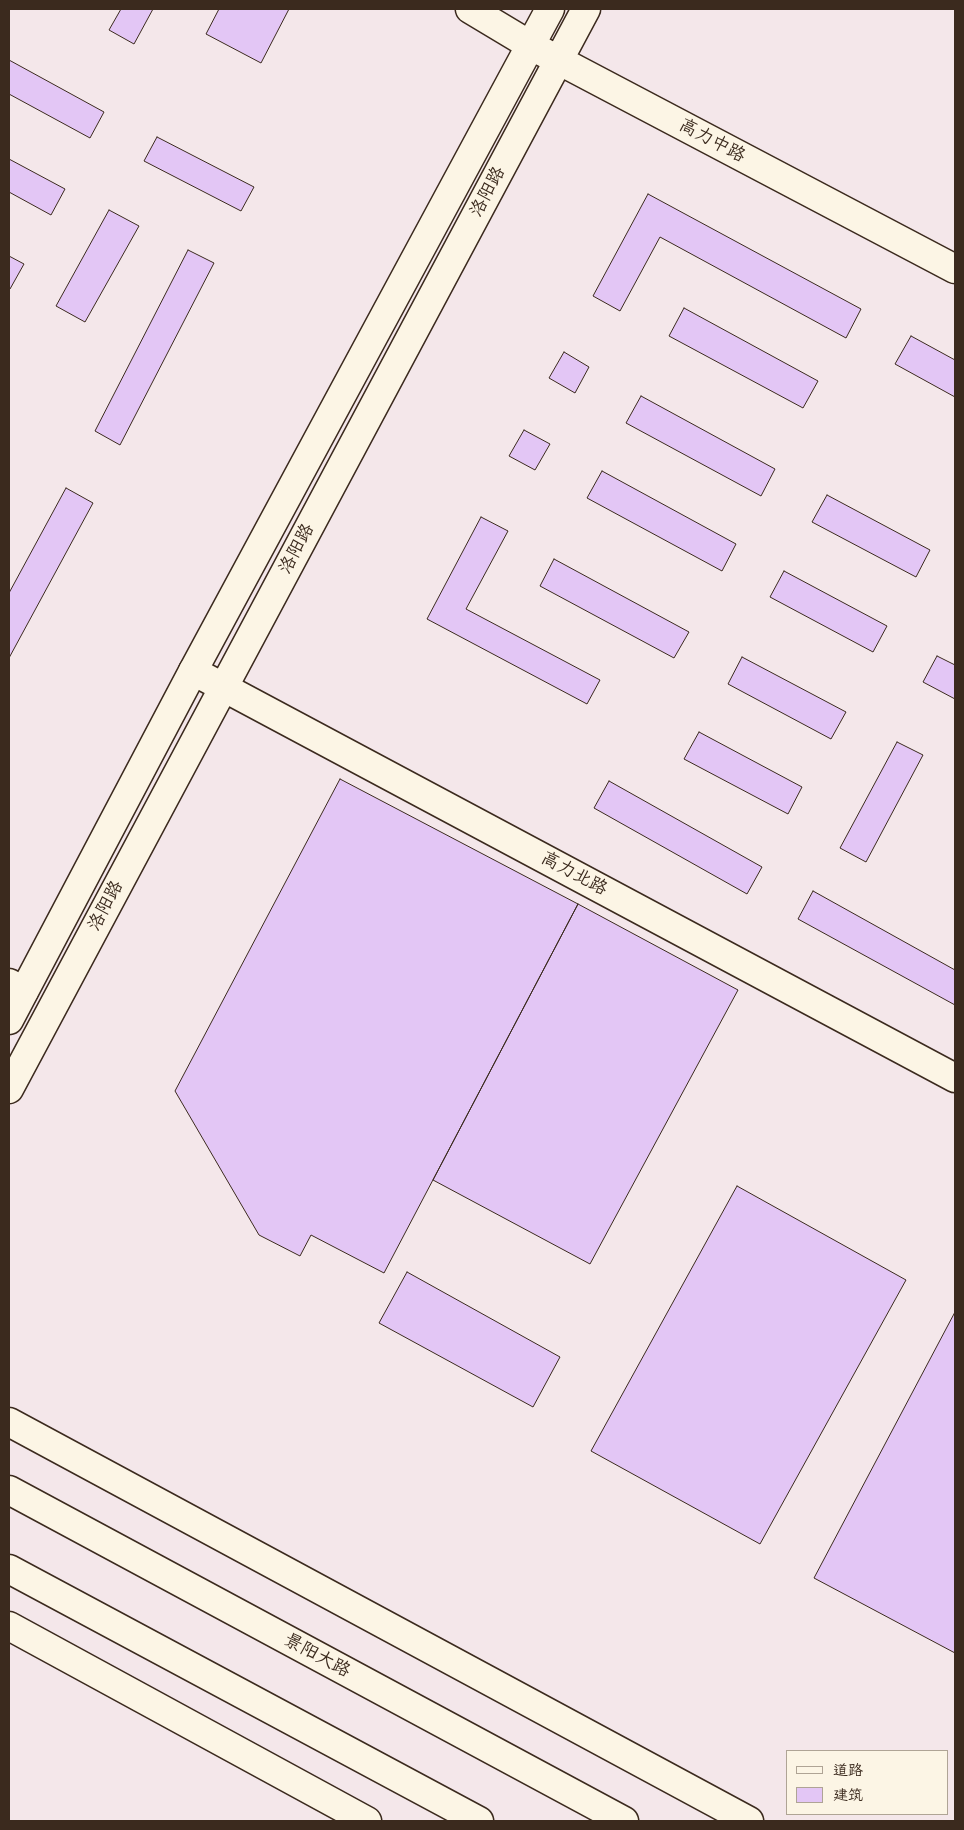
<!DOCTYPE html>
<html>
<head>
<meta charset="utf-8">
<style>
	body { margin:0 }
	#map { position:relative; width:964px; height:1830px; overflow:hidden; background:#f4e7ea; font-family:Itim,"LXGW WenKai TC",sans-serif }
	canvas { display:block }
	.frame { position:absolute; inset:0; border:10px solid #3b2a1e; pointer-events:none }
	.legend { position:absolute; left:786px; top:1750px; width:162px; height:65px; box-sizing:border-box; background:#fcf5e5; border:1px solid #afa495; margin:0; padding:6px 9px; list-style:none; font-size:15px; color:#3b2a1e }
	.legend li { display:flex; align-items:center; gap:10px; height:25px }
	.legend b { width:25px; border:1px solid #afa495 }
</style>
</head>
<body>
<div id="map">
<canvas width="964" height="1830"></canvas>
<div class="frame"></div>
<ul class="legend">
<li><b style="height:6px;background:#fcf5e5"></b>道路</li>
<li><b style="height:14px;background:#e3c6f5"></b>建筑</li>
</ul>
</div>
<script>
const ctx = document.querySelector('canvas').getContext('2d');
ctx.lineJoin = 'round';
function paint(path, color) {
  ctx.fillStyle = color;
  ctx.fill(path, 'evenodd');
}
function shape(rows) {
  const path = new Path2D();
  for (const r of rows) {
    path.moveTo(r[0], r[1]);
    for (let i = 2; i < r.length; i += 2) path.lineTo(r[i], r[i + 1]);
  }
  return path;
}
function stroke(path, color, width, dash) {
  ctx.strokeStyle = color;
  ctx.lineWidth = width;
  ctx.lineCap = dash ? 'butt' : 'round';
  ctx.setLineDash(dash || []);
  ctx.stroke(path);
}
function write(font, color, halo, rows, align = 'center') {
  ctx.font = font + ' Itim,"LXGW WenKai TC",sans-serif';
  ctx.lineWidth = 5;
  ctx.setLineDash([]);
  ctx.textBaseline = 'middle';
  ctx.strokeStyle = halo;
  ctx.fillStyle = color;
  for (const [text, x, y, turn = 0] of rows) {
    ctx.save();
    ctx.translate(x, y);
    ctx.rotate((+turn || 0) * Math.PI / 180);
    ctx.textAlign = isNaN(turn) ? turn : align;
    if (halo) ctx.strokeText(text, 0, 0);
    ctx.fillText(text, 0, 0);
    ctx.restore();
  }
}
const building = shape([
	[121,9,153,9,134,44,109,30,121,9],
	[219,9,289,9,261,63,206,34,219,9],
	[9,60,104,112,90,138,9,94,9,60],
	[157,137,254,187,241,211,144,161,157,137],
	[9,159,65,189,51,215,9,192,9,159],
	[648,194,861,309,846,338,660,237,620,311,593,296,648,194],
	[109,210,139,226,85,322,56,306,109,210],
	[188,250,214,263,120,445,95,431,188,250],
	[9,256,24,264,10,289,9,289,9,256],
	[684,308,818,381,803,408,669,336,684,308],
	[911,336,955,360,955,397,895,364,911,336],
	[564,352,589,367,575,393,549,378,564,352],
	[641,396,775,469,761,496,626,423,641,396],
	[524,430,550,444,535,470,509,456,524,430],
	[602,471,736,544,722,571,587,498,602,471],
	[66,488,93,503,9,658,9,593,66,488],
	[827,495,930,550,916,577,812,522,827,495],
	[481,517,508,531,466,609,600,680,587,704,427,619,481,517],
	[554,559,689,632,674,658,540,586,554,559],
	[784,571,887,626,873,652,770,597,784,571],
	[937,656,955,665,955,699,923,682,937,656],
	[742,657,846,712,831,739,728,684,742,657],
	[699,732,802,787,788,814,684,759,699,732],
	[897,742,923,755,866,862,840,848,897,742],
	[340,779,578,904,384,1273,311,1235,300,1256,259,1235,175,1091,340,779],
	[609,781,762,867,747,894,594,808,609,781],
	[813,891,955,970,955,1005,798,919,813,891],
	[578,904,738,990,590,1264,433,1180,578,904],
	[737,1186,906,1280,760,1544,591,1451,737,1186],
	[407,1272,560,1357,533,1407,379,1323,407,1272],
	[955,1312,955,1653,814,1578,955,1312]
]);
const minor = shape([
	[470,9,530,45],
	[193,671,955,1078],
	[9,983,24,991]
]);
const tertiary = shape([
	[543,52,955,269],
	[9,1020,193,671,550,9],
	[9,1089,586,9],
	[9,1422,749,1821],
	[9,1626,367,1821]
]);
const primary = shape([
	[9,1490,624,1821],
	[9,1569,479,1821]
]);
const streetNames = [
	["高力中路",712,141,28],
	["洛阳路",488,192,-62],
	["洛阳路",297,549,-62],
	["高力北路",574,874,28],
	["洛阳路",106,906,-62],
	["景阳大路",317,1656,28]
];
paint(building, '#e3c6f5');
stroke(building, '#3b2a1e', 1);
stroke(minor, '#3b2a1e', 31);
stroke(tertiary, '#3b2a1e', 31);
stroke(primary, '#3b2a1e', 31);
stroke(minor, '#fcf5e5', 28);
stroke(tertiary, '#fcf5e5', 28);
stroke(primary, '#fcf5e5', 28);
write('18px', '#3b2a1e', '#fcf5e5', streetNames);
</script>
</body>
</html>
